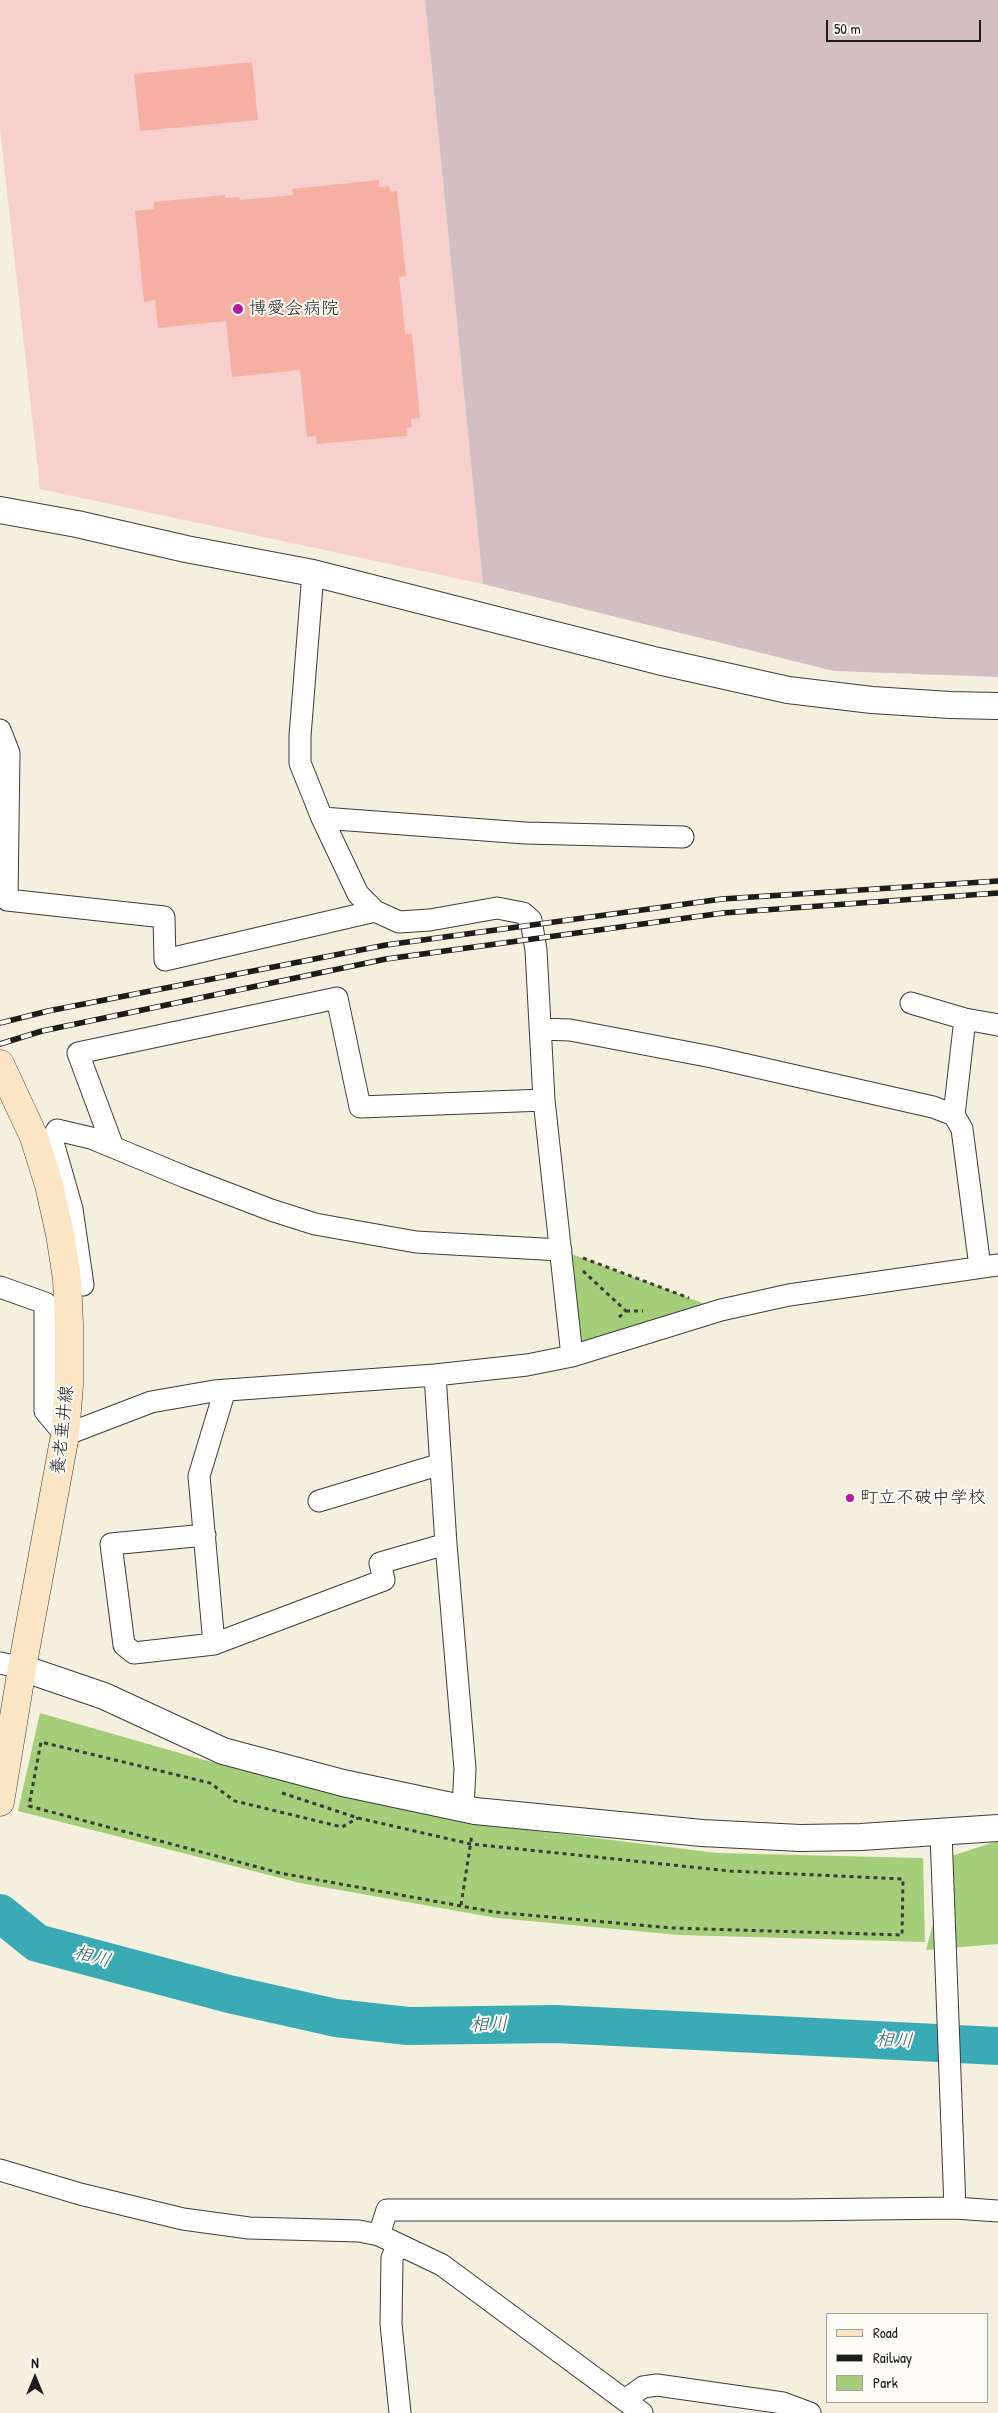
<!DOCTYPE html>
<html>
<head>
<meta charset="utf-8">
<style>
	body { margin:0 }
	#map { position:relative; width:998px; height:2413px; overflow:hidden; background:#f4f0dd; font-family:"Patrick Hand",sans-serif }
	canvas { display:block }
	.legend { position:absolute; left:826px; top:2313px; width:162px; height:90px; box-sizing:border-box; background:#fdfcf7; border:1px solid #a3a29f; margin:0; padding:6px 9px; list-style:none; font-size:15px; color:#1c1c1c }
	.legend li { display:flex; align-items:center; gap:10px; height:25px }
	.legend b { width:25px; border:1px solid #a3a29f }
	.north { position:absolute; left:10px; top:2353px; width:50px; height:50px; -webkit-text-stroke:4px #fdfcf7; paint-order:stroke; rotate:0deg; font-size:14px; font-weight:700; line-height:20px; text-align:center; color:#1c1c1c }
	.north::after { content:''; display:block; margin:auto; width:18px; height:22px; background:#1c1c1c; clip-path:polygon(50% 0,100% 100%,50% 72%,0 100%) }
	.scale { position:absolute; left:826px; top:20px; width:155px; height:22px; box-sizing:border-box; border:2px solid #1c1c1c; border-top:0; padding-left:6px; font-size:15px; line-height:18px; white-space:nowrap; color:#1c1c1c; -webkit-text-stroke:4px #fdfcf7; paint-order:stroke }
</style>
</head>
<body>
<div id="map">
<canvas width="998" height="2413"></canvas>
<ul class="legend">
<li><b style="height:6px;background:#fce5c4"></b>Road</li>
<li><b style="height:6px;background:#1c1c1c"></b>Railway</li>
<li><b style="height:14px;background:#a5ce7a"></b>Park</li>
</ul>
<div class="north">N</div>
<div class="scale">50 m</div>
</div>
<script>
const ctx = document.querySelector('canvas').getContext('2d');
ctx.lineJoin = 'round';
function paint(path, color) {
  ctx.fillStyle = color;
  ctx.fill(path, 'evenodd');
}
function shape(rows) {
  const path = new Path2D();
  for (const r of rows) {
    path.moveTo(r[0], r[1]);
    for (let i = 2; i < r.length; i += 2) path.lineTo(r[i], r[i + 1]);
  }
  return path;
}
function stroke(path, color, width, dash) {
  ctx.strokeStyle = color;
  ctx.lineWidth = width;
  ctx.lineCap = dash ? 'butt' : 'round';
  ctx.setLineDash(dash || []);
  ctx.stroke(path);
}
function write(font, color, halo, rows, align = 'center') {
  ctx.font = font + ' "Patrick Hand","Klee One",sans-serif';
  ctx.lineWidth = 4;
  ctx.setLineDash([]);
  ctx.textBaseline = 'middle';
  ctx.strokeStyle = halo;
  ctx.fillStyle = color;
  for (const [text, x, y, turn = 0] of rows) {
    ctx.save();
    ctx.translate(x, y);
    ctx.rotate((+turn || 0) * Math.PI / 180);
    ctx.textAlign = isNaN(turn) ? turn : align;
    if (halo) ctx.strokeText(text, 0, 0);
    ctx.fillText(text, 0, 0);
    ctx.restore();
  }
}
const built = shape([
	[0,0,425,0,483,584,40,489,0,129]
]);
const industrial = shape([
	[425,0,998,0,998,677,834,671,483,584]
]);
const green = shape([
	[561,1250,721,1310,572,1356],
	[40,1713,204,1760,450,1820,717,1853,923,1858,925,1942,679,1935,497,1918,300,1883,18,1811],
	[998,1841,998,1944,926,1950,951,1856]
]);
const river = shape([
	[0,1913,37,1943,229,1994,336,2018,408,2026,555,2024,998,2046]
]);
const building = shape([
	[252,62,258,120,140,131,134,74],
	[379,180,379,187,389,186,390,192,397,191,406,276,399,277,404,321,405,334,412,334,420,418,411,419,412,427,406,428,407,436,317,444,316,436,307,437,300,370,232,377,226,321,158,328,155,300,144,302,135,211,154,209,154,202,225,195,225,198,239,197,240,200,293,195,292,189]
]);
const path = shape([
	[583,1258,689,1298],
	[583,1271,626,1311,617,1319],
	[626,1311,643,1311],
	[282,1793,358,1818,471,1844,730,1871,903,1879,902,1935,672,1928,494,1912,280,1873,29,1806,41,1742,210,1783,235,1801,342,1827,358,1818],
	[461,1905,472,1834]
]);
const minor = shape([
	[313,573,300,736,300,763,322,818,358,894,375,911,399,922,430,920,497,908,523,913,531,920,536,950,544,1100,572,1356],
	[0,730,9,753,7,900,164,917,165,960,375,911],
	[322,818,525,833,683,837],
	[911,1003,965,1019,954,1115],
	[965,1019,998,1025],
	[540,1029,570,1030,712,1057,933,1107,954,1115,962,1129,980,1267],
	[113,1147,78,1053,337,998,360,1107,544,1100],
	[83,1285,72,1209,52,1139,57,1130,91,1138,185,1177,271,1210,315,1224,416,1242,561,1250],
	[0,1287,45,1303,45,1411,65,1435,151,1402,214,1391,435,1375,527,1365,572,1356,721,1310,789,1295,998,1265],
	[225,1390,199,1476,214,1644,384,1580,380,1563,446,1544,435,1375],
	[319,1501,441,1464],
	[205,1535,111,1544,124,1645,134,1653,214,1644],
	[446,1544,465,1769,463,1808],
	[0,1663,22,1668],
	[941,1833,955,2208],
	[0,2170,80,2194,183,2219,249,2228,359,2231,379,2235,442,2265,642,2413],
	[379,2235,387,2210,790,2210,955,2208,998,2211],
	[398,2244,392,2258,391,2324,400,2413],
	[625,2400,643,2387,657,2385,783,2403,810,2413]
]);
const tertiary = shape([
	[0,510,77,524,186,549,313,573,658,661,788,690,872,700,950,705,998,706],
	[22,1668,104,1696,223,1751,343,1783,475,1811,702,1833,800,1838,861,1837,998,1828]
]);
const secondary = shape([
	[0,1064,34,1137,49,1185,60,1234,67,1279,69,1324,69,1385,65,1435,22,1668,0,1802]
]);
const rail = shape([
	[0,1023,48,1011,386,945,722,899,998,881],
	[0,1044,42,1031,386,959,723,913,998,893]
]);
const markers = [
	[238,309,6,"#b5179e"],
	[850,1498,5,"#b5179e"]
];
const poiNames = [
	["博愛会病院",249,309],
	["町立不破中学校",860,1498]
];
const streetNames = [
	["養老垂井線",63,1430,-84]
];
const waterNames = [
	["相川",92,1957,15],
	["相川",489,2025,-1],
	["相川",894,2041,3]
];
paint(built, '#f7d0cd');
paint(industrial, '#d2bec3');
paint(green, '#a5ce7a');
stroke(river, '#3aabb5', 38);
paint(building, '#f5b0a3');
stroke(minor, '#3c3c39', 23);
stroke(tertiary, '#3c3c39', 28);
stroke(secondary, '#3c3c39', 29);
stroke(path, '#3c3c39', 3, [4, 4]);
stroke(minor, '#fff', 21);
stroke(tertiary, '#fff', 26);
stroke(secondary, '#fce5c4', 28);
stroke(rail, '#1c1c1c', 5.5);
stroke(rail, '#fdfcf7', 4, [11]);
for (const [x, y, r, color] of markers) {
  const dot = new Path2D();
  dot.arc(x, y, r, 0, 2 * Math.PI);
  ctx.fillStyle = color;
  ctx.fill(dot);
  stroke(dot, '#fdfcf7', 2);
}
write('18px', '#1c1c1c', '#fdfcf7', poiNames, 'left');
write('18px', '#1c1c1c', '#fdfcf7', streetNames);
write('italic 19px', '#2b6468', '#fdfcf7', waterNames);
</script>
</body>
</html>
